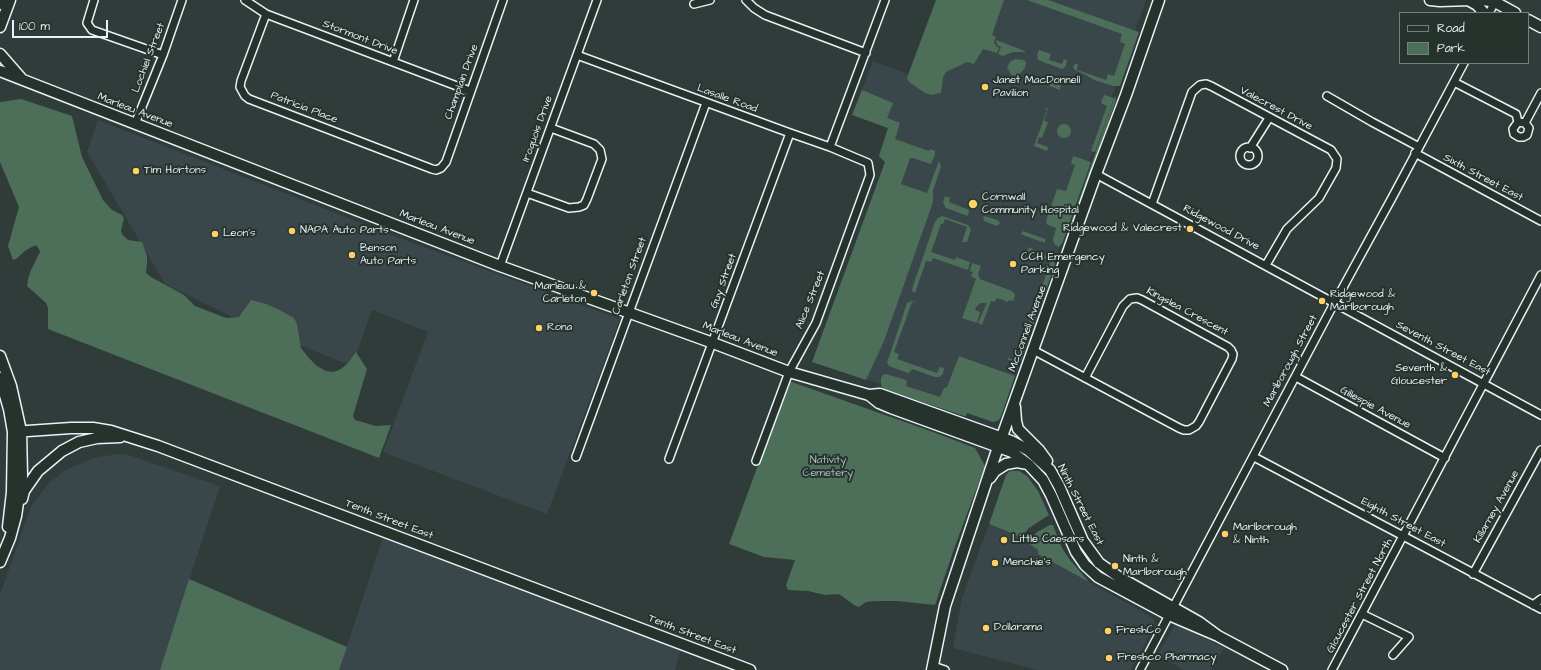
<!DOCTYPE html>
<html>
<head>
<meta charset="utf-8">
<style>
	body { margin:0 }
	#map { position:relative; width:1541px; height:670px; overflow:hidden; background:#2f3c3a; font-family:"Architects Daughter",sans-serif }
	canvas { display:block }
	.legend { position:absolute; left:1399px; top:12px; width:130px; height:52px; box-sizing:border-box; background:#26332d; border:1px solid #747f7e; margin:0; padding:5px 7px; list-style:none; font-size:12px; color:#e8f1f8 }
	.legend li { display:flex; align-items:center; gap:8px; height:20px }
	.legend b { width:20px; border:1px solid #747f7e }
	.scale { position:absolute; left:12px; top:20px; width:96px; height:18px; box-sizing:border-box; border:2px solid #e8f1f8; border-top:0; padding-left:5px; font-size:12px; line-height:14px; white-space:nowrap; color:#e8f1f8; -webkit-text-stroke:3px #26332d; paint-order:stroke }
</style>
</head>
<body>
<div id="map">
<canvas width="1541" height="670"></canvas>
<ul class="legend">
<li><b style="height:5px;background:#26332d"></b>Road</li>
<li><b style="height:11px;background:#4d6e58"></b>Park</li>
</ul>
<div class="scale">100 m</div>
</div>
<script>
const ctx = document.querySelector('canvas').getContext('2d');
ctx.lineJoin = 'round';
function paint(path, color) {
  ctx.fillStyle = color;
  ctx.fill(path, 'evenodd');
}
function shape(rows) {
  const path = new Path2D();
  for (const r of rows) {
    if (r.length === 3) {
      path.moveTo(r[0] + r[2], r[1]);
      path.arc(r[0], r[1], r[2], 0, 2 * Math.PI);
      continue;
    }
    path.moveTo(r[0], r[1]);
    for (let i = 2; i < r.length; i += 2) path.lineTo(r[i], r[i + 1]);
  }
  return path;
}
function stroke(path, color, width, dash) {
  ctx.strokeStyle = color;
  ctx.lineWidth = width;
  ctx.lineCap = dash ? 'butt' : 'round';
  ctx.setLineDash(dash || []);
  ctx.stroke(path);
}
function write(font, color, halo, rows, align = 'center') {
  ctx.font = font + ' "Architects Daughter",sans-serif';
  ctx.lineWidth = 4;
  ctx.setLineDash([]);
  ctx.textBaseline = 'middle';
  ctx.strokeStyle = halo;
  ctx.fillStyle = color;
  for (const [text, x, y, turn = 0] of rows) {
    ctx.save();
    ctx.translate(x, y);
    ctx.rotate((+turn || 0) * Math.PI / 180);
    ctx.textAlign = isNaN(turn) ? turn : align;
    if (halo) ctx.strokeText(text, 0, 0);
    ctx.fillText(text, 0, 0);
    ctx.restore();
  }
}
const built = shape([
	[936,0,1146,0,1015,376,960,356,941,403,812,362,885,162,879,156,888,128,852,115,873,61,908,74],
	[98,120,397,237,620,319,547,514,383,452,428,332,372,310,352,366,245,323,165,284,87,152],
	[117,454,128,455,220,486,160,670,0,670,0,595,31,506,49,483,67,469,94,458],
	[989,524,1014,534,1039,550,1039,554,1150,616,1154,619,1155,624,1131,670,1038,670,953,648,962,598],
	[383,537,681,649,675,670,339,670],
	[1176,624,1224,648,1211,670,1184,670,1157,655]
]);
const green = shape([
	[936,0,1004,0,992,35,996,37,994,42,996,46,999,48,997,53,983,49,974,64,967,62,946,72,943,77,941,93,931,95,925,93,909,82,907,78],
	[1027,0,1048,0,1139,32,1120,86,1113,86,1094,80,1086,75,1075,70,1073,67,1075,64,1078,64,1077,70,1106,80,1108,74,1114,76,1125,44,1120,42,1122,34],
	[996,40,1025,51,1025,52,1013,52,1003,56,998,54,1001,47,997,45],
	[1039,50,1051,54,1049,60,1062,64,1064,59,1067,60,1066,66,1062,69,1038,60,1037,54],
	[1015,59,1024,60,1026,62,1025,68,1019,75,1016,76,1011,75,1007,67,1010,62],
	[1053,78,1061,80,1060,90,1049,86],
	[862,90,893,103,887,118,900,123,895,139,929,151,930,149,935,151,935,155,931,164,913,158,910,158,901,184,927,193,939,161,941,167,933,190,933,202,884,341,866,380,812,362,885,162,879,156,888,128,852,115],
	[1104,95,1114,98,1095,152,1091,151,1107,106,1101,103],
	[1115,96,1116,100,1064,246,1063,246],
	[21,99,72,116,82,157,103,200,112,210,122,215,124,218,121,231,122,234,128,240,142,242,147,256,147,263,146,273,151,277,184,295,195,306,226,318,239,317,251,300,266,304,278,309,294,318,297,324,301,348,308,357,317,366,326,371,334,372,341,369,348,363,356,352,367,369,353,416,355,420,376,426,391,425,379,458,48,329,48,308,46,303,27,286,28,279,31,270,40,252,39,249,36,245,26,250,16,259,13,260,8,246,19,207,0,162,0,102],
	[1044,107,1048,109,1044,121,1048,122,1042,138,1039,137,1037,143,1048,147,1047,151,1034,146,1047,110],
	[1064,131,7],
	[1073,156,1091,162,1062,244,1061,244,1059,247,1054,244,1053,240,1056,228,1046,224,1047,221,1046,221,1057,189,1066,191,1075,165,1071,164],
	[945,196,950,198,949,202,969,210,968,216,946,208,943,203],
	[942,216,968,225,971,230,967,242,962,242,967,227,945,219,943,224,941,224,931,252,955,260,956,257,970,262,968,270,933,258,931,262,926,261,915,293,916,294,912,291,913,286,935,222,938,218],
	[984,216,998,220,1000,223,997,226,984,221,983,218],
	[1023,231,1045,239,1045,243,1023,235,1021,234],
	[1029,247,1041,254,1053,259,1055,264,1041,305,1037,300,1051,261,1027,252],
	[972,263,981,266,978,274,980,279,1012,291,1015,295,1013,301,1009,300,1008,302,997,298,994,302,991,301,982,325,978,323,987,303,981,303,976,307,975,310,980,312,977,323,962,318,976,279,971,276,973,272,970,271],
	[912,301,916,303,912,302,894,352,899,354,897,359,937,373,940,367,944,368,943,374,939,377,935,377,912,369,910,372,908,373,889,366,887,363,907,303],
	[1034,304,1040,306,1031,332,1027,331],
	[1039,313,1041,314,1005,414,1002,419],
	[1028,335,1030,335,1021,361,1019,358,1015,361,1008,360,1008,358,1014,360,1016,359,1018,353,1022,349,1022,341,1024,341],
	[959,356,1015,376,1000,419,997,421,993,422,967,413,966,416,964,416,884,389,881,386,881,378,883,375,886,374,906,380,907,381,906,386,940,397,944,388,947,387],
	[789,381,933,432,975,448,985,466,955,546,935,605,897,601,876,601,866,602,859,607,854,605,839,594,825,595,808,591,788,590,786,585,795,560,764,557,729,544],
	[1010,471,1019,471,1027,476,1038,491,1049,515,1029,528,1020,538,1014,534,989,524,1006,475],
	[1050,525,1053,525,1062,548,1070,560,1089,582,1038,554,1038,550,1027,542,1037,532],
	[189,579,347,647,339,670,160,670]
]);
const street = shape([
	[94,0,87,23,92,30,163,55],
	[245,0,266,14,470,91],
	[746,0,754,8,765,15,866,53],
	[694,4,710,0],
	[1489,13,1496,0],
	[266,14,241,81,240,87,245,96,249,99,432,169,436,170,441,168,446,162,503,0],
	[577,55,790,133,830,147,868,163,870,175,816,323,789,372,756,461],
	[393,62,414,0],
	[1454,82,1516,114,1518,122,1525,123,1541,93],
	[1327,96,1372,122,1419,147],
	[1518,122,1513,129,1514,134,1519,137,1523,137,1527,135,1529,128,1525,123],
	[135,124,163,55,182,0],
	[830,147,885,0],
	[1249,156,9],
	[1250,148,1269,118],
	[1415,153,1541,221],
	[1096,174,1541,415],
	[527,193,569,208,579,207,584,205,587,199,602,159,600,150,594,144,551,128],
	[1152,204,1192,92,1200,85,1206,84,1211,86,1331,150,1337,159,1336,168,1319,198,1287,229,1266,265],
	[500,266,597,0],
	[1033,350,1179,428,1184,430,1189,430,1196,426,1199,422,1232,359,1233,354,1231,350,1228,347,1142,300,1137,298,1130,299,1123,306,1085,378],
	[1296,377,1445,458],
	[576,457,706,103],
	[1254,457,1541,609],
	[669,459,790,133],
	[1473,574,1541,450],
	[1533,605,1541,599],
	[1362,614,1409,637,1393,655],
	[933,666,945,670],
	[1140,670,1330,311,1393,196,1464,63],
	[1332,670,1541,275]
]);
const secondary = shape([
	[1430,0,1440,1,1470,0],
	[1468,0,1477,5,1484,13],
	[1484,0,1495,2,1515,13],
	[0,4,1,0],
	[1528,20,1541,27],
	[0,27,10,0],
	[0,54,21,78],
	[0,71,500,266,713,343,789,372,869,395,880,394,1011,441,1028,450,1050,470,1059,486,1083,541,1099,563,1119,577,1199,622,1218,636],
	[0,356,11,386,21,431,22,476,16,516,10,538,0,562],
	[0,378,9,409,13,432,12,492,8,527],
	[869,395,879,403,891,408,1012,452,1029,465,1043,480,1051,495,1076,552,1085,565,1098,577,1169,615,1218,636,1282,670],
	[1015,407,1016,421,1018,429,1039,450,1047,461],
	[13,432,71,428,93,428,111,431,158,446,750,670],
	[990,478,995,471,1006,464,1017,462,1028,464],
	[22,499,24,491,38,471,62,451,79,442,97,438,120,437],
	[932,670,945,606,995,456,1096,174,1126,95,1159,0]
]);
const markers = [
	[985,87,4,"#ffd166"],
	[136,171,4,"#ffd166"],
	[973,204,5,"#ffd166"],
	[1190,229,4,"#ffd166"],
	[292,231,4,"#ffd166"],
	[215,234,4,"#ffd166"],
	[352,255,4,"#ffd166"],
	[1013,264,4,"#ffd166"],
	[594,293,4,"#ffd166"],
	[1322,301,4,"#ffd166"],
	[539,328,4,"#ffd166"],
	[1455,375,4,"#ffd166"],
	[1225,534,4,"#ffd166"],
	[1004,540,4,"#ffd166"],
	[995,563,4,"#ffd166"],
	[1115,566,4,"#ffd166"],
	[986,628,4,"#ffd166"],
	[1108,631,4,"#ffd166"],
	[1109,658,4,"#ffd166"]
];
const streetNames = [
	["Stormont Drive",360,38,21],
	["Lochiel Street",149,58,-69],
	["Champlain Drive",462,82,-70],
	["Lasalle Road",727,99,20],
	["Patricia Place",304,108,21],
	["Valecrest Drive",1276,109,28],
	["Marleau Avenue",135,111,21],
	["Iroquois Drive",538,129,-70],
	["Sixth Street East",1483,178,28],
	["Marleau Avenue",437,228,21],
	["Ridgewood Drive",1221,228,28],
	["Carleton Street",630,276,-70],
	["Guy Street",724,281,-70],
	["Alice Street",811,300,-68],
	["Kingslea Crescent",1187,312,28],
	["McConnell Avenue",1028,329,-70],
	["Marleau Avenue",740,340,21],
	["Seventh Street East",1443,349,28],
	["Marlborough Street",1291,361,-62],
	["Gillespie Avenue",1375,408,28],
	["Ninth Street East",1080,505,63],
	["Killarney Avenue",1497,507,-61],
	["Tenth Street East",389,520,21],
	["Eighth Street East",1403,523,28],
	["Gloucester Street North",1360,596,-62],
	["Tenth Street East",692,635,21]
];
const poiNames = [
	["Janet MacDonnell",993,81],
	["Pavilion",993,94],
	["Tim Hortons",144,171],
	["Cornwall",982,198],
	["Community Hospital",982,211],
	["Ridgewood & Valecrest",1182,229,"right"],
	["NAPA Auto Parts",300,231],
	["Leon's",223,234],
	["Benson",360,249],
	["Auto Parts",360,262],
	["CCH Emergency",1021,258],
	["Parking",1021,271],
	["Marleau &",586,287,"right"],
	["Carleton",586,300,"right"],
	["Ridgewood &",1330,295],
	["Marlborough",1330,308],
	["Rona",547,328],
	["Seventh &",1447,369,"right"],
	["Gloucester",1447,382,"right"],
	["Marlborough",1233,528],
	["& Ninth",1233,541],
	["Little Caesars",1012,540],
	["Ninth &",1123,560],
	["Marlborough",1123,573],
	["Menchie's",1003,563],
	["Dollarama",994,628],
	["FreshCo",1116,631],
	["Freshco Pharmacy",1117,658]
];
const parkNames = [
	["Nativity",828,461],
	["Cemetery",828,474]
];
paint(built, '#3a474a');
paint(green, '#4d6e58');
stroke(street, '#e8f1f8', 10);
stroke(secondary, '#e8f1f8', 13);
stroke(street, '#26332d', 7);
stroke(secondary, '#26332d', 10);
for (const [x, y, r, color] of markers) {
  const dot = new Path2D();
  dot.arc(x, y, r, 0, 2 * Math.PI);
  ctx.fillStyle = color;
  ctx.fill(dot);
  stroke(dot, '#26332d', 1.5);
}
write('11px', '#e8f1f8', '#26332d', streetNames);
write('11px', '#e8f1f8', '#26332d', poiNames, 'left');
write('11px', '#aabdb8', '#26332d', parkNames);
</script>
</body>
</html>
